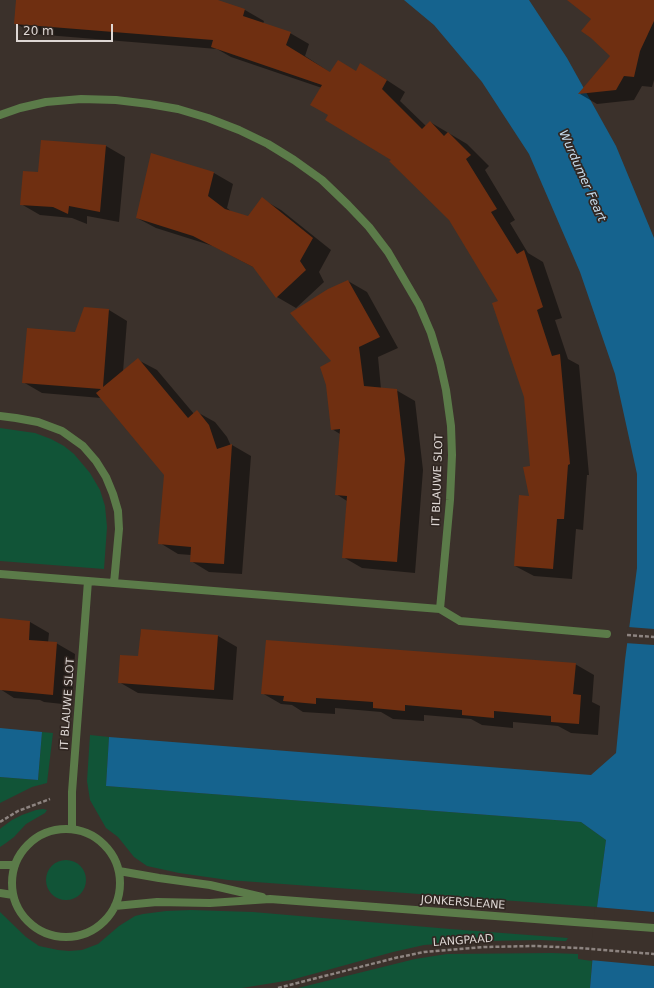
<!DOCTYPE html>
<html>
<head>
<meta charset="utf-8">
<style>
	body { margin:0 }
	#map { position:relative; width:654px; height:988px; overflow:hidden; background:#3b312b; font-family:"DejaVu Sans",sans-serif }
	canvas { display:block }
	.scale { position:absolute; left:16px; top:24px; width:97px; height:18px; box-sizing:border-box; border:2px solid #ded7d4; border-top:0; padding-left:5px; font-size:12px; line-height:14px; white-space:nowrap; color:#ded7d4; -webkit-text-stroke:3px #312722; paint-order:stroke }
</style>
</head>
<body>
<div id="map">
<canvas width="654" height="988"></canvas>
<div class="scale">20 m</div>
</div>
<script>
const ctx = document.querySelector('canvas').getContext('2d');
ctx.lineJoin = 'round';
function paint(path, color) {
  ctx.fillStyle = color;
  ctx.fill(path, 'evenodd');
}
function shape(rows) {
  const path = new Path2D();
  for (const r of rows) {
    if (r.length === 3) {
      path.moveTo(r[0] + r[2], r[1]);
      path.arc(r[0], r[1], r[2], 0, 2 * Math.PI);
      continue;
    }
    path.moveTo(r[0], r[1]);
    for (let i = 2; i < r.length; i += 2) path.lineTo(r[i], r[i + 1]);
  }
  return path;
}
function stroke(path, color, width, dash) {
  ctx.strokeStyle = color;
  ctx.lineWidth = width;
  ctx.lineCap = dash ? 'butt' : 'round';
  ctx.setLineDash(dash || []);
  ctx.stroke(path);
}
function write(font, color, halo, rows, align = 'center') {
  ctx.font = font + ' "DejaVu Sans",sans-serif';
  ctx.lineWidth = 3.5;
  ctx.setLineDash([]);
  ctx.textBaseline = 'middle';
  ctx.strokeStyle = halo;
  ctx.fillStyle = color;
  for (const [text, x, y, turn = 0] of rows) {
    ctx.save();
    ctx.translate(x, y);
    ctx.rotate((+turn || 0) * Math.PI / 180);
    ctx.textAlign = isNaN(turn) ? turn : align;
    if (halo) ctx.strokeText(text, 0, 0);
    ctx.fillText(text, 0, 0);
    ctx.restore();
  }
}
const green = shape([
	[0,428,35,433,51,439,64,446,74,454,90,473,100,490,105,506,107,527,104,569,0,561],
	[42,732,53,733,47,783,32,787,0,803,0,777,38,780],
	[90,735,109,737,106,786,581,822,606,840,597,907,228,880,179,873,147,866,134,857,118,837,106,828,90,800,87,781],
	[43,809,47,810,45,813,26,824,14,837,6,843,0,847,0,829,1,828,12,820,22,815,36,810],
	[66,880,20],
	[191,910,253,912,450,929,568,938,566,941,539,940,482,941,424,945,393,952,291,980,242,988,0,988,0,912,26,937,39,946,58,950,69,951,82,950,98,944,119,926,135,916,143,914,166,911],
	[552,953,578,954,578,959,592,961,590,988,298,988,415,959,447,954]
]);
const water = shape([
	[404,0,529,0,567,58,616,146,654,238,654,988,590,988,597,907,606,840,581,822,106,786,109,737,591,775,616,753,625,660,637,568,637,474,615,374,580,272,529,154,482,82,434,25],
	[0,728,42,732,38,780,0,777]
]);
const pier = shape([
	[628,627,654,629,654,645,625,643],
	[595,907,654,912,654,966,590,960]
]);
const shadow = shape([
	[17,0,215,0,245,10,264,21,263,24,290,33,309,44,305,56,331,73,356,72,379,75,405,92,400,101,426,126,430,122,467,144,489,166,485,170,515,220,510,223,528,253,543,262,562,318,555,320,568,359,579,365,589,475,587,475,583,530,576,529,572,579,534,576,515,566,530,497,531,467,525,397,500,301,450,219,393,159,329,115,322,88,231,57,217,49,34,34,15,23],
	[585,0,654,0,654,80,652,87,642,86,634,100,597,104,580,94,611,56,592,19],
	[106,146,125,157,119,222,87,216,87,224,72,218,40,215,21,204,39,173],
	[152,155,214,173,233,184,227,208,233,213,249,217,262,199,281,210,331,250,319,272,324,282,296,308,277,297,255,268,213,246,156,228,137,218],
	[348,281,367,292,398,348,378,357,381,389,396,390,415,401,423,470,415,573,362,568,343,557,347,501,336,494,340,434,332,429,333,361],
	[109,310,127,321,123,372,138,360,157,370,194,414,197,412,215,422,227,437,231,446,232,445,251,456,242,574,209,572,191,561,191,555,178,554,160,543,165,474,101,398,42,393,23,382,76,333],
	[0,619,30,622,49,633,48,643,56,643,75,654,72,705,44,702,40,700,14,698,0,689],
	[141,630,218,636,237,647,233,700,138,693,119,682,139,657],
	[575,664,594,675,592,702,600,706,598,735,571,733,558,726,513,722,513,728,482,725,471,719,424,715,424,721,393,719,381,712,335,708,335,714,303,712,292,705,281,704,262,693]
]);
const building = shape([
	[16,0,218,0,245,9,243,16,291,32,286,45,330,72,338,60,356,71,360,63,387,80,382,89,422,129,430,121,444,136,448,132,471,155,466,159,497,209,491,212,517,254,524,250,543,307,537,310,552,356,560,354,570,464,568,465,564,519,557,519,553,569,514,566,519,495,529,496,523,467,530,466,524,397,492,303,498,301,449,220,389,161,391,160,325,120,328,115,310,105,322,85,211,47,213,40,14,24],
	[567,0,654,0,654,21,640,51,634,77,624,76,616,90,578,94,610,56,591,38,581,31,591,19],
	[41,140,106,145,100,212,69,206,68,214,53,207,20,205,23,171,38,172],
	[151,153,214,172,208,196,225,209,248,216,262,197,313,238,300,261,306,270,276,298,253,267,193,236,136,218],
	[348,280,380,337,359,347,364,386,397,389,405,459,397,562,342,558,347,496,335,495,340,429,331,430,326,385,320,367,331,361,290,313,328,289],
	[84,307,109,309,103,387,138,358,188,418,197,410,209,425,217,449,232,444,224,564,190,562,191,547,158,544,164,475,96,393,101,389,22,383,27,328,75,332],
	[0,618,30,621,29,640,57,642,53,695,0,690],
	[141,629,218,635,214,690,118,683,120,655,138,656],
	[266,640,576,663,573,694,581,695,579,724,551,722,551,716,494,711,494,718,462,715,462,710,405,705,405,711,373,708,373,702,345,700,316,698,316,704,283,701,284,696,261,694]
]);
const path = shape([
	[627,635,654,637],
	[0,822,18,811,50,799],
	[278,988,395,958,424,952,484,947,535,946,579,948,654,954]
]);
const minor = shape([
	[0,115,20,108,46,102,81,99,116,100,149,104,178,109,208,118,239,130,268,144,294,160,322,180,348,205,369,227,388,252,419,305,431,333,440,363,446,390,451,426,452,455,450,500,440,609],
	[0,416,16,418,38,422,62,431,83,446,96,461,106,477,113,494,118,511,119,529,114,583],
	[0,574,440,609,460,621,607,634],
	[72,829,72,792,88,581]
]);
const tertiary = shape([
	[66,883,54],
	[0,865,15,865],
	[119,871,159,878,210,885,262,897],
	[0,893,13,895],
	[115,906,157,902,210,903,270,899,654,928]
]);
const streetNames = [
	["IT BLAUWE SLOT",438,480,-88],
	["IT BLAUWE SLOT",68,704,-86],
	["JONKERSLEANE",463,903,4],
	["LANGPAAD",463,941,-4]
];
const waterNames = [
	["Wurdumer Feart",582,176,66]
];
paint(green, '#115437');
paint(water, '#15638e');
paint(pier, '#3b312b');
paint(shadow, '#0007');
paint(building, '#6f2f11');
stroke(path, '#8d8480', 2.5, [4, 2]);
stroke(minor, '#5b7b49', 8);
stroke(tertiary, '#5b7b49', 8);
write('11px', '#ded7d4', '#312722', streetNames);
write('italic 12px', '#c8dded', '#312722', waterNames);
</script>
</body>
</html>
